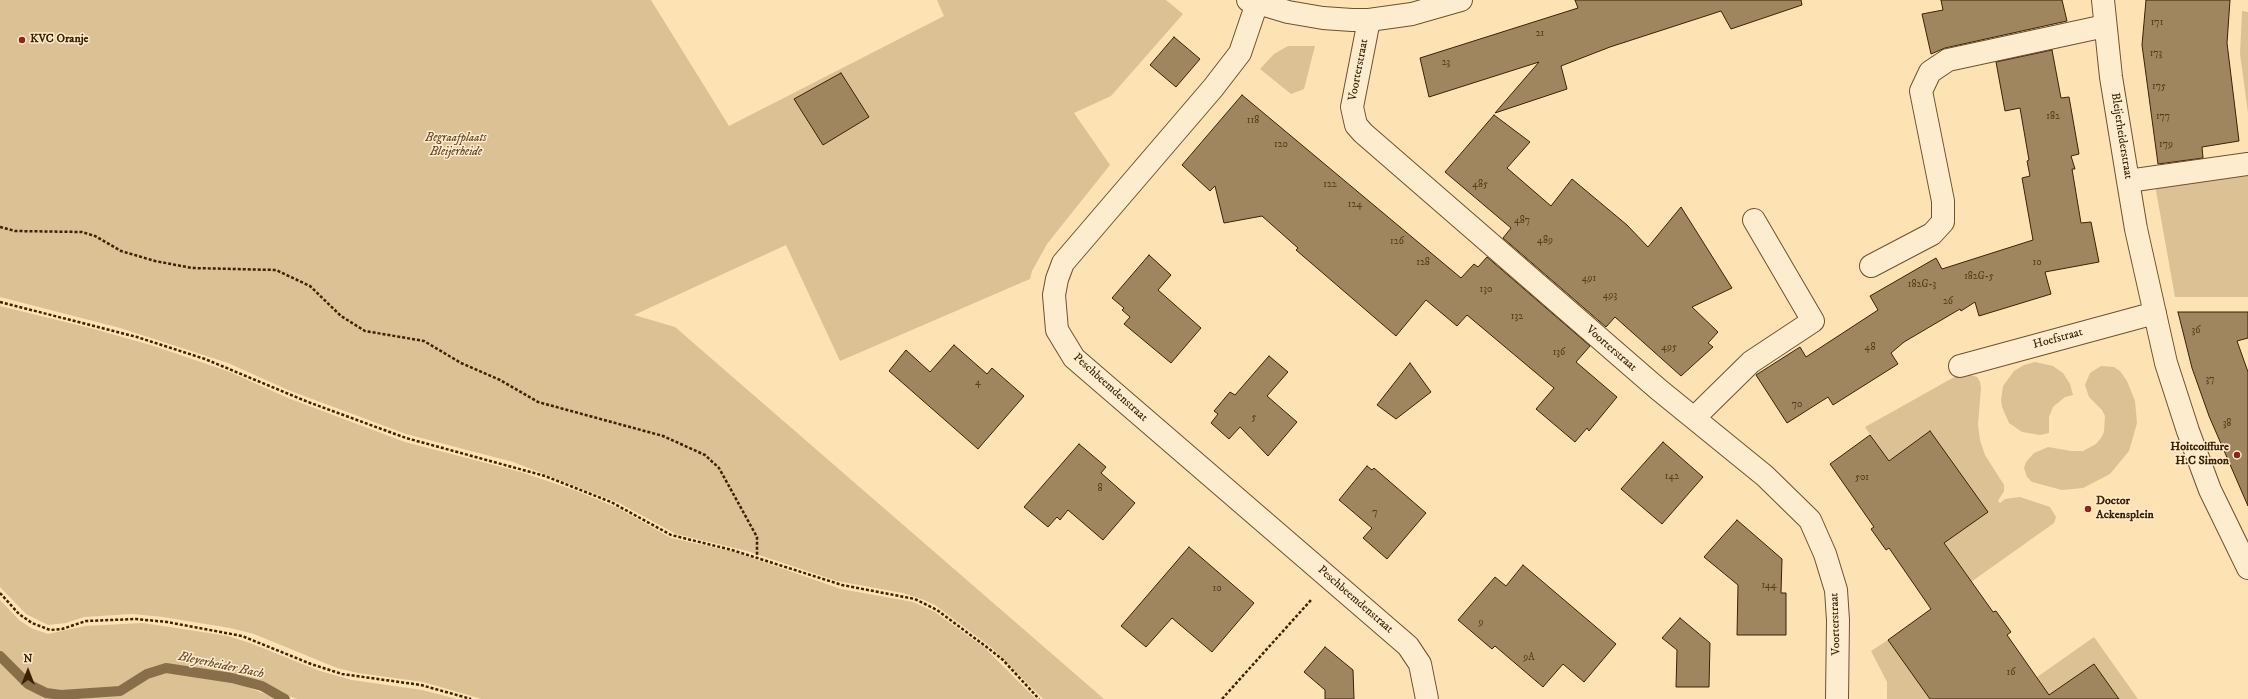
<!DOCTYPE html>
<html>
<head>
<meta charset="utf-8">
<style>
	body { margin:0 }
	#map { position:relative; width:2248px; height:699px; overflow:hidden; background:#fde2b3; font-family:"IM FELL DW Pica",serif }
	canvas { display:block }
	.north { position:absolute; left:8px; top:651px; width:40px; height:40px; -webkit-text-stroke:3px #feecce; paint-order:stroke; rotate:0deg; font-size:11px; font-weight:700; line-height:16px; text-align:center; color:#3b2203 }
	.north::after { content:''; display:block; margin:auto; width:14px; height:18px; background:#3b2203; clip-path:polygon(50% 0,100% 100%,50% 72%,0 100%) }
</style>
</head>
<body>
<div id="map">
<canvas width="2248" height="699"></canvas>
<div class="north">N</div>
</div>
<script>
const ctx = document.querySelector('canvas').getContext('2d');
ctx.lineJoin = 'round';
function paint(path, color) {
  ctx.fillStyle = color;
  ctx.fill(path, 'evenodd');
}
function shape(rows) {
  const path = new Path2D();
  for (const r of rows) {
    path.moveTo(r[0], r[1]);
    for (let i = 2; i < r.length; i += 2) path.lineTo(r[i], r[i + 1]);
  }
  return path;
}
function stroke(path, color, width, dash) {
  ctx.strokeStyle = color;
  ctx.lineWidth = width;
  ctx.lineCap = dash ? 'butt' : 'round';
  ctx.setLineDash(dash || []);
  ctx.stroke(path);
}
function write(font, color, halo, rows, align = 'center') {
  ctx.font = font + ' "IM FELL DW Pica",serif';
  ctx.lineWidth = 3;
  ctx.setLineDash([]);
  ctx.textBaseline = 'middle';
  ctx.strokeStyle = halo;
  ctx.fillStyle = color;
  for (const [text, x, y, turn = 0] of rows) {
    ctx.save();
    ctx.translate(x, y);
    ctx.rotate((+turn || 0) * Math.PI / 180);
    ctx.textAlign = isNaN(turn) ? turn : align;
    if (halo) ctx.strokeText(text, 0, 0);
    ctx.fillText(text, 0, 0);
    ctx.restore();
  }
}
const green = shape([
	[0,0,651,0,729,126,944,16,937,0,1166,0,1183,14,1111,96,1074,113,1110,165,1047,244,1032,271,1030,279,840,361,786,245,634,315,675,327,1104,699,1043,699,992,648,935,605,924,600,903,593,837,581,747,551,676,534,619,503,513,462,406,434,288,390,228,363,120,328,0,297],
	[2242,11,2248,12,2248,113,2240,54],
	[1288,46,1315,46,1304,89,1291,94,1260,69,1274,54],
	[2248,173,2248,297,2175,297,2155,185],
	[0,306,94,329,154,346,230,372,288,398,405,442,521,472,577,491,618,508,671,538,735,552,841,589,913,602,935,612,985,648,1036,699,482,699,423,682,358,673,337,668,254,634,230,628,163,617,132,614,84,617,66,623,48,625,26,614,0,587],
	[2035,362,2053,366,2063,373,2070,384,2073,395,2065,397,2053,407,2049,417,2049,433,2040,435,2022,432,2009,423,2002,407,2001,400,2003,386,2014,371,2024,365],
	[2101,366,2114,367,2120,371,2127,381,2135,401,2137,423,2129,451,2110,474,2083,488,2062,490,2032,482,2027,477,2024,468,2026,462,2034,453,2048,447,2071,451,2083,451,2096,444,2101,438,2104,432,2105,416,2102,410,2089,397,2085,385,2090,373],
	[1968,374,1977,377,1980,382,1981,388,1978,425,1980,440,1985,455,2004,485,2004,491,1998,501,2000,503,2005,499,2020,497,2050,507,2056,517,2054,523,1971,582,1944,543,1987,512,1930,431,1889,461,1865,427,1958,375],
	[0,600,19,620,31,628,48,634,85,626,142,623,163,626,228,636,250,643,320,671,352,680,422,690,457,699,297,699,276,691,254,679,239,675,169,665,150,669,130,683,115,690,87,690,73,693,58,692,39,687,30,682,0,652],
	[2094,637,2138,699,2119,699,2094,664,2051,694,2053,699,2030,682],
	[1888,640,1930,699,1887,699,1887,682,1871,651],
	[0,660,28,688,45,695,57,697,115,695,153,675,172,671,240,684,278,699,0,699]
]);
const stream = shape([
	[0,656,28,684,46,693,61,695,120,691,147,674,166,668,232,678,262,686,285,699]
]);
const building = shape([
	[1575,0,1801,0,1802,5,1731,29,1721,11,1610,47,1561,66,1567,89,1495,113,1539,62,1429,97,1420,58,1578,8,1575,0],
	[1941,0,2062,0,2067,21,1945,48,1931,54,1922,14,1943,10,1941,0],
	[2146,0,2230,0,2227,43,2239,141,2202,147,2203,158,2158,164,2142,45,2146,0],
	[1174,37,1200,59,1176,87,1150,65,1174,37],
	[2052,50,2061,98,2069,97,2079,154,2071,156,2075,169,2072,169,2081,223,2091,222,2099,262,2045,272,2051,294,1979,316,1975,302,1961,311,1960,309,1904,342,1891,353,1898,364,1833,405,1828,397,1787,423,1756,375,1800,347,1806,357,1878,310,1870,296,1936,258,1942,269,2033,240,2022,178,2030,176,2027,161,2029,160,2020,108,2005,111,1996,62,2052,50],
	[841,73,869,117,823,145,794,99,841,73],
	[1242,95,1461,278,1474,264,1478,267,1487,257,1590,346,1576,362,1617,397,1589,431,1587,428,1575,442,1536,409,1554,388,1467,315,1457,326,1426,300,1396,336,1296,250,1298,248,1262,216,1224,223,1215,186,1210,191,1182,165,1242,95],
	[1494,115,1530,142,1507,168,1551,206,1572,179,1627,225,1648,247,1681,207,1732,288,1692,307,1718,332,1708,343,1713,347,1681,376,1615,317,1606,327,1503,238,1511,228,1445,172,1494,115],
	[1149,255,1171,275,1158,290,1201,328,1171,363,1124,324,1130,317,1122,310,1124,308,1112,298,1149,255],
	[2178,312,2248,312,2248,338,2237,341,2248,372,2248,506,2209,416,2192,368,2178,312],
	[954,345,987,374,992,368,1024,396,978,449,889,371,906,350,930,372,954,345],
	[1269,356,1288,372,1267,396,1297,422,1268,456,1240,427,1229,439,1211,423,1218,414,1214,411,1230,392,1235,395,1269,356],
	[1410,363,1431,392,1396,419,1377,405,1410,363],
	[1930,431,1988,512,1944,543,1993,612,1996,611,2011,632,2007,635,2049,695,2094,664,2119,699,1930,699,1888,640,1931,609,1889,548,1886,550,1871,529,1874,527,1830,464,1870,435,1889,461,1930,431],
	[1663,442,1703,477,1662,524,1621,489,1663,442],
	[1079,444,1106,467,1101,473,1135,503,1103,540,1068,510,1060,520,1057,517,1048,527,1024,507,1079,444],
	[1367,466,1372,470,1374,468,1426,513,1387,559,1363,538,1372,528,1339,500,1367,466],
	[1737,520,1782,559,1781,593,1786,593,1786,635,1737,635,1738,585,1704,557,1737,520],
	[1189,547,1254,603,1212,652,1172,618,1146,647,1121,626,1189,547],
	[1523,565,1616,644,1584,682,1563,664,1543,687,1495,646,1492,649,1458,620,1495,577,1506,586,1523,565],
	[1680,618,1710,643,1709,687,1676,687,1677,650,1662,638,1680,618],
	[1325,647,1353,670,1354,699,1325,699,1325,690,1304,672,1325,647]
]);
const path = shape([
	[0,227,15,231,82,232,95,236,121,251,155,261,192,268,276,270,310,286,341,316,365,331,424,341,461,363,500,380,538,402,663,436,705,455,719,468,757,537,757,557],
	[0,302,137,337,205,359,308,402,406,438,545,476,611,502,671,535,732,550,842,585,915,599,937,610,988,648,1003,660,1039,699],
	[0,593,19,614,32,623,50,630,62,629,86,621,136,619,167,622,242,636,311,664,342,674,421,685,471,699],
	[1222,699,1311,600]
]);
const minor = shape([
	[1248,0,1288,12,1323,18,1352,20,1369,20,1412,14,1461,0],
	[2103,0,2111,77,2128,181,2136,229,2166,363,2188,431,2210,490,2248,568],
	[1257,3,1240,53,1213,88,1063,263,1057,279,1054,295,1057,330,1074,358,1408,646,1420,664,1427,699],
	[1369,20,1352,107,1356,125,1363,133,1658,389,1765,476,1810,520,1825,554,1836,590,1838,620,1837,699],
	[2128,181,2248,164],
	[1871,266,1932,234,1943,222,1943,201,1921,91,1930,72,1948,60,2105,26],
	[1960,366,2155,313],
	[1694,418,1751,362,1813,321,1754,220]
]);
const markers = [
	[22,40,4,"#8f2418"],
	[2237,455,4,"#8f2418"],
	[2088,509,4,"#8f2418"]
];
const numberNames = [
	["171",2157,23],
	["21",1540,34],
	["173",2156,54],
	["23",1446,63],
	["175",2159,87],
	["182",2053,117],
	["177",2163,117],
	["118",1253,121],
	["120",1281,145],
	["179",2166,145],
	["122",1330,185],
	["485",1480,185],
	["124",1355,205],
	["487",1522,221],
	["489",1545,241],
	["126",1397,242],
	["128",1423,263],
	["10",2037,263],
	["182G-5",1979,277],
	["491",1589,279],
	["182G-3",1922,285],
	["130",1486,290],
	["493",1610,296],
	["26",1948,302],
	["132",1517,317],
	["36",2196,331],
	["495",1669,348],
	["48",1870,348],
	["136",1559,353],
	["37",2210,380],
	["4",978,383],
	["70",1797,405],
	["5",1254,418],
	["38",2227,424],
	["142",1672,477],
	["501",1862,478],
	["8",1100,489],
	["7",1375,513],
	["144",1769,586],
	["10",1217,589],
	["9",1481,623],
	["9A",1529,658],
	["16",2011,673]
];
const poiNames = [
	["KVC Oranje",30,40],
	["Hoitcoiffure",2229,448,"right"],
	["H.C Simon",2229,462,"right"],
	["Doctor",2096,502],
	["Ackensplein",2096,516]
];
const streetNames = [
	["Voorterstraat",1359,70,-79],
	["Bleijerheiderstraat",2121,136,81],
	["Hoefstraat",2058,339,-15],
	["Voorterstraat",1611,349,41],
	["Peschbeemdenstraat",1110,388,42],
	["Peschbeemdenstraat",1355,600,41],
	["Voorterstraat",1836,624,-92]
];
const parkNames = [
	["Begraafplaats",456,139],
	["Bleijerheide",456,153]
];
const waterNames = [
	["Bleyerheider Bach",221,666,12]
];
paint(green, '#dcc195');
stroke(stream, '#886e49', 10);
paint(building, '#a0865f');
stroke(building, '#3b2203', 1);
stroke(minor, '#6c522f', 24);
stroke(path, '#3b2203', 2.5, [3, 2]);
stroke(minor, '#feecce', 22);
for (const [x, y, r, color] of markers) {
  const dot = new Path2D();
  dot.arc(x, y, r, 0, 2 * Math.PI);
  ctx.fillStyle = color;
  ctx.fill(dot);
  stroke(dot, '#feecce', 1.5);
}
write('10px', '#543b1a', null, numberNames);
write('bold 12px', '#3b2203', '#feecce', poiNames, 'left');
write('12px', '#3b2203', '#feecce', streetNames);
write('italic 12px', '#634a28', '#feecce', parkNames);
write('italic 13px', '#684e2c', '#feecce', waterNames);
</script>
</body>
</html>
